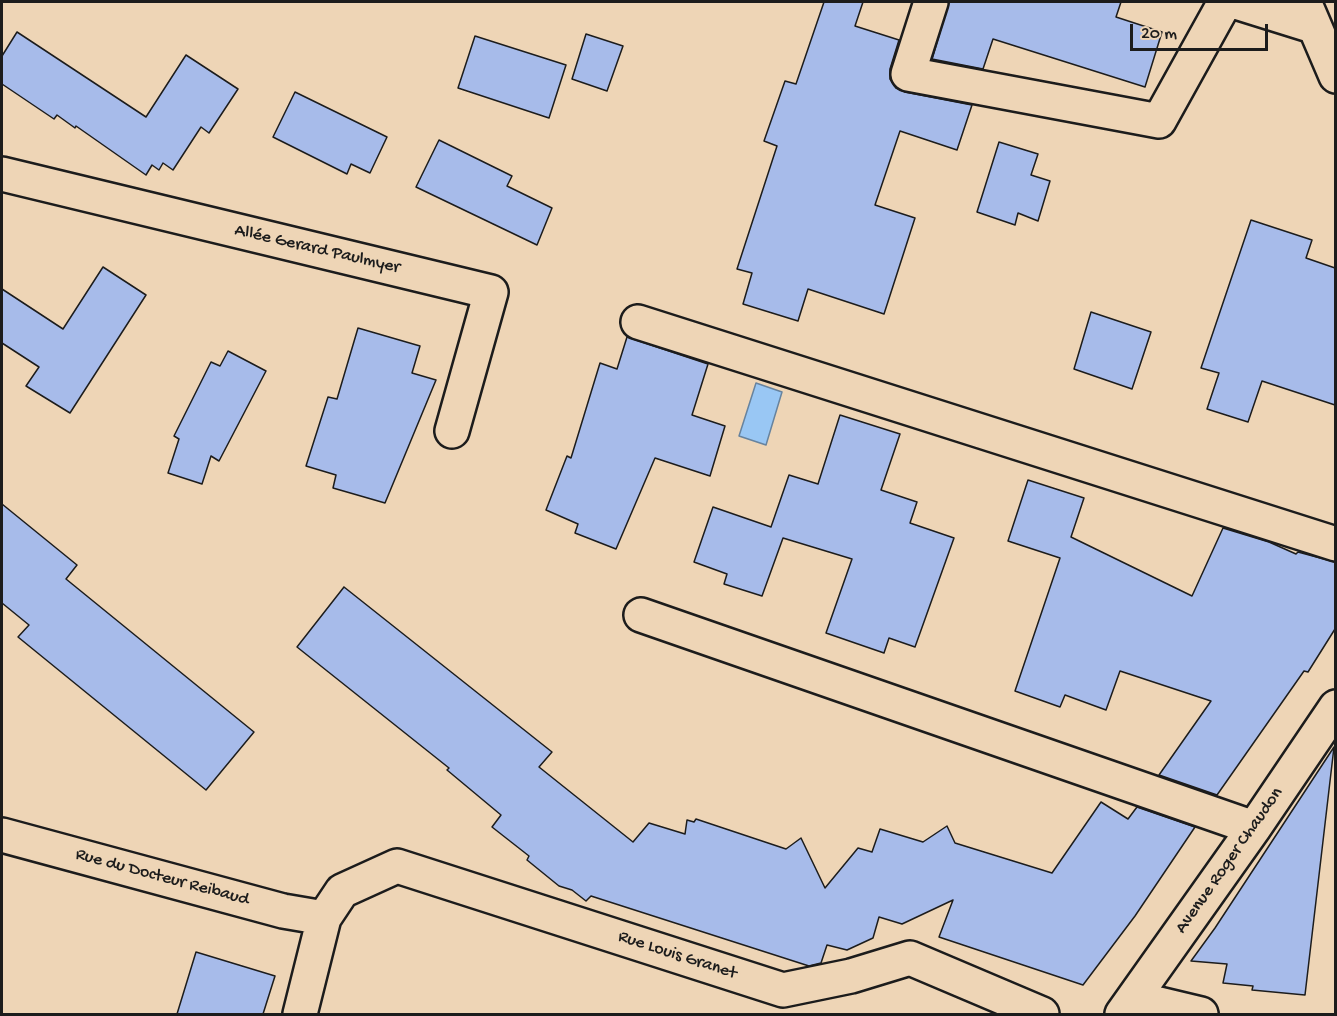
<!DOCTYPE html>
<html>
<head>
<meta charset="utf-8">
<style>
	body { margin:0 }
	#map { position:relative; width:1337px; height:1016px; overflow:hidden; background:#eed5b6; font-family:"Gochi Hand",sans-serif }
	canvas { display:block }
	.frame { position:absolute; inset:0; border:3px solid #1c1c1c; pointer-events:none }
	.scale { position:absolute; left:1130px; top:24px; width:138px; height:27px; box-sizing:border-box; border:3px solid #1c1c1c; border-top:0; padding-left:8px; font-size:18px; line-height:21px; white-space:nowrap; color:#1c1c1c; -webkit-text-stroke:4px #eed5b6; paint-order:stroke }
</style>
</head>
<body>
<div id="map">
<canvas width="1337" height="1016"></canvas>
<div class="frame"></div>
<div class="scale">20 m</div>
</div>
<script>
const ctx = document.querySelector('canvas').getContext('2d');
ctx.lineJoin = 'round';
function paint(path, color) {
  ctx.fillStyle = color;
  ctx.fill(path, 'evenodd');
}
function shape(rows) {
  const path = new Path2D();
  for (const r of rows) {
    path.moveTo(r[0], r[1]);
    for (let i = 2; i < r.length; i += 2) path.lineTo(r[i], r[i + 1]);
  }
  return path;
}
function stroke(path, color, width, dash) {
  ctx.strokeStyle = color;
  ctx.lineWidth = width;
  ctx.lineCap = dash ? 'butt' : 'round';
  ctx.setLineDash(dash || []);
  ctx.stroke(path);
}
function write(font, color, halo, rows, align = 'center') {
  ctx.font = font + ' "Gochi Hand",sans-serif';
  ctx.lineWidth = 4.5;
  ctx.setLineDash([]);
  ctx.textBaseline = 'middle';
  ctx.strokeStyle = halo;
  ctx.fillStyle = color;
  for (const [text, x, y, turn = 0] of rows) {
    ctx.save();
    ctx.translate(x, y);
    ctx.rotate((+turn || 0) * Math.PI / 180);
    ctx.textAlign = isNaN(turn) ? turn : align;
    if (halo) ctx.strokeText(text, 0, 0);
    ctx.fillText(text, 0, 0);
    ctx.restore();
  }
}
const water = shape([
	[756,383,782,392,766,445,739,436,756,383]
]);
const building = shape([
	[824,2,863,2,855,26,899,40,890,69,890,79,896,88,905,92,972,105,957,150,900,131,875,205,915,218,884,314,808,289,798,321,743,304,752,273,737,269,777,146,764,141,785,81,796,84,824,2],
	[949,2,1121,2,1116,17,1162,32,1145,87,993,39,983,69,932,59,949,2],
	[17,32,146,117,186,55,238,89,209,133,201,127,173,170,163,163,159,170,152,165,146,175,76,126,75,128,57,115,54,119,2,84,2,56,17,32],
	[586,34,623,46,607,91,572,79,586,34],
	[475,36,566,65,549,118,458,88,475,36],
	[295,92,387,137,370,173,351,164,347,174,273,137,295,92],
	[439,140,512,176,507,186,552,208,537,245,416,187,439,140],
	[999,142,1038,154,1031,175,1050,181,1038,221,1018,213,1015,225,977,212,999,142],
	[1251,220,1312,240,1306,258,1335,268,1335,405,1262,381,1248,422,1207,409,1219,373,1201,368,1251,220],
	[103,267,146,295,70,413,26,386,39,367,2,343,2,289,63,329,103,267],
	[1091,312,1151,332,1132,389,1074,369,1091,312],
	[358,328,420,346,412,373,436,380,385,503,333,488,336,475,306,466,328,397,337,399,358,328],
	[627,337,708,364,692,415,725,426,710,476,655,458,616,549,575,533,578,524,546,510,567,456,571,458,600,363,617,369,627,337],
	[228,351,266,371,219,461,211,456,202,484,168,473,179,439,174,436,211,362,220,366,228,351],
	[840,415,900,434,881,490,917,502,910,523,954,538,915,647,889,638,884,653,826,633,852,559,783,538,762,596,724,584,727,574,694,562,713,507,771,527,789,475,818,484,840,415],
	[1028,480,1084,498,1071,537,1192,596,1223,528,1269,542,1296,554,1298,552,1335,562,1335,629,1308,672,1304,671,1217,795,1159,775,1211,701,1120,671,1106,710,1065,695,1060,707,1015,691,1060,558,1008,541,1028,480],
	[2,504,77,565,66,579,254,732,206,790,18,637,29,625,2,603,2,504],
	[344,587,552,752,539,767,633,842,649,823,685,834,687,820,694,822,696,819,786,849,801,838,825,888,858,848,872,852,880,829,923,842,947,826,955,843,1052,873,1101,802,1128,819,1137,807,1195,827,1135,916,1083,985,939,937,953,900,902,924,879,917,873,938,847,950,827,945,821,963,809,966,591,896,586,901,572,890,559,886,527,860,529,856,492,827,501,815,447,770,449,768,297,647,344,587],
	[1334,747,1305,995,1252,990,1253,986,1223,983,1227,964,1191,961,1215,928,1334,747],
	[196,952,275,976,263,1014,177,1014,196,952]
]);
const minor = shape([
	[931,2,908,74,1159,121,1225,2],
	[1236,2,1313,26],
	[1306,6,1336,76],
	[2,174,491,292,452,431],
	[638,322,1336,544],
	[641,615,1254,828],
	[2,835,283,911,324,918],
	[1134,998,1201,1014],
	[300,1014,324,918,342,891,397,866,783,990,851,976,910,958,1042,1014],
	[1122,1014,1254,828,1336,707]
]);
const streetNames = [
	["Allée Gerard Paulmyer",317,250,13],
	["Avenue Roger Chaudon",1230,861,-55],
	["Rue du Docteur Reibaud",162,878,15],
	["Rue Louis Granet",677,956,18]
];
paint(water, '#99c7f4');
stroke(water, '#67839e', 1.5);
paint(building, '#a7bbea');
stroke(building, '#1c1c1c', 1.5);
stroke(minor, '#1c1c1c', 38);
stroke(minor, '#eed5b6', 33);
write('18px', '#1c1c1c', '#eed5b6', streetNames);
</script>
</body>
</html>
